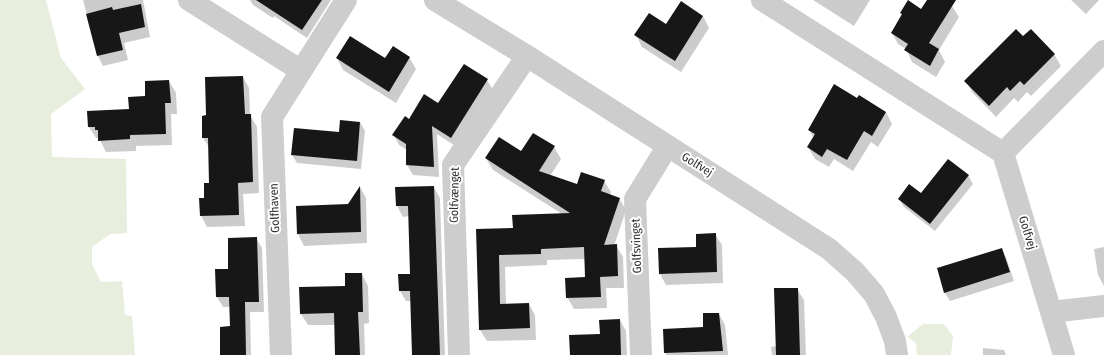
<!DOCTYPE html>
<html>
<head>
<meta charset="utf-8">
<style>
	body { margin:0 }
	canvas { display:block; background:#fff }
</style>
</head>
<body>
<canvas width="1104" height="355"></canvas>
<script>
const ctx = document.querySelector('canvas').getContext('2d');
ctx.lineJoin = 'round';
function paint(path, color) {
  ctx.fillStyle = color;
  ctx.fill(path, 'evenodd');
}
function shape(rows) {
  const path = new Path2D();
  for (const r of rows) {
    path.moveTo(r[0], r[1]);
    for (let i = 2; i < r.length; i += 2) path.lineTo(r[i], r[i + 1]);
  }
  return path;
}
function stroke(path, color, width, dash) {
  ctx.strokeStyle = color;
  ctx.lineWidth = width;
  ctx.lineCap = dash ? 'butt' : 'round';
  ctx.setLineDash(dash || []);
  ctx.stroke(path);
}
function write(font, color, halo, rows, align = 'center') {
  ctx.font = font + ' "Fira Sans Condensed",sans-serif';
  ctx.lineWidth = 4;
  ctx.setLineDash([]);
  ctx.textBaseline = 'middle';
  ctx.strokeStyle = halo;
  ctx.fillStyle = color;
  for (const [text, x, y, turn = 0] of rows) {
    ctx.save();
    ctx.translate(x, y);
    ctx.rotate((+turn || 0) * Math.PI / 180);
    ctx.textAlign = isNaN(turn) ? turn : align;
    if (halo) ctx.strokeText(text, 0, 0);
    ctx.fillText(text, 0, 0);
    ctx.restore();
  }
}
const green = shape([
	[0,0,46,0,61,58,85,89,51,114,52,157,126,159,127,233,110,234,92,247,92,264,101,282,122,281,125,315,132,316,135,355,0,355],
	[923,324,944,324,953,336,951,355,917,355,916,343,907,337]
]);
const shadow = shape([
	[83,0,143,0,150,37,124,43,128,60,103,66,98,56],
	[250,0,331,0,307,38,274,16,273,18,253,5],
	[813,0,870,0,854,26],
	[928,0,943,0,952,6,959,17,939,50,945,62,936,77,912,62,906,49,898,44,892,33,902,16,901,13,922,10],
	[1071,0,1099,0,1086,14],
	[703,16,709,28,681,72,642,47,636,35],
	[1054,54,1061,66,1031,96,1027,92,1018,102,1014,98,996,117,972,92,966,81],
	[409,57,416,69,396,103,343,70,337,58,385,60],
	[243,77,249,88,250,115,257,127,259,193,243,194,245,226,207,227,201,215,210,184,209,147,203,138,207,116],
	[487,80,493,90,457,147,437,134,439,177,413,175,407,165,407,150,399,145,394,135,409,120],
	[169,81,176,93,177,114,171,114,172,145,136,146,136,151,106,152,99,138,96,138,89,127,130,110],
	[857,100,886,112,892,124,878,147,871,142,853,171,834,159,829,167,815,159,808,147,814,138,809,130],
	[360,122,365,131,361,169,297,163,292,155,295,129,340,133],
	[554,147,561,159,550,176,578,185,604,181,611,192,610,195,619,198,626,210,614,246,616,245,623,257,624,288,606,288,607,308,574,309,567,297,586,278,585,259,547,260,547,265,505,267,506,304,529,304,535,315,536,340,487,341,480,330,477,230,514,229,562,214,493,170,486,158],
	[968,175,973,184,935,231,904,207,899,199,921,195],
	[360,187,366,198,367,243,304,246,298,234,348,205],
	[434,187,440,198,445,355,413,355,411,301,406,301,400,291,411,275,409,216,403,217,397,206],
	[715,234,722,245,723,283,666,285,660,274],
	[256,238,262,248,264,312,250,312,251,355,222,355,231,327,231,307,223,307,217,297,216,270,229,270],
	[1104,247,1104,286,1098,275,1094,249],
	[1001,249,1006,257,1014,281,950,301,945,293,938,269],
	[362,274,368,286,369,323,364,324,365,355,336,355,335,325,308,325,301,314,346,287],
	[797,289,804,300,806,355,772,355,771,347,777,346],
	[719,314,725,325,728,355,666,355,664,330,704,328],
	[620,320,626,331,627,355,571,355],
	[983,348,1004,350,1006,355,983,355]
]);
const building = shape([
	[256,0,322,0,302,30],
	[908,0,921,9,927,0,956,0,929,43,939,49,930,66,904,50,908,44,891,33,902,14,900,13],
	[681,1,703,16,675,61,634,35,649,13,666,24],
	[141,4,145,27,119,33,123,50,97,56,86,14,112,7,113,10],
	[1016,29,1023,36,1031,29,1055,54,1024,85,1020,81,1010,91,1007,87,989,106,964,81],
	[350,36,385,58,393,46,410,57,389,92,336,58],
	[464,64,488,79,451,138,432,126,434,167,406,165,406,144,392,135,405,116,409,119,424,94,438,103],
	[243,76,245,114,251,114,253,182,238,183,239,215,200,216,199,198,204,198,204,183,209,183,208,138,202,138,202,116,206,115,205,77],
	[169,80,171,103,165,103,166,134,130,135,130,139,98,141,98,130,95,130,95,127,88,127,87,111,129,109,128,97,145,96,145,81],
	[834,84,857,98,859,95,886,112,872,136,864,131,847,160,827,149,822,157,807,147,815,134,808,130],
	[340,120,360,122,357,161,291,155,294,128,339,132],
	[533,133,555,146,539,171,577,184,581,172,605,180,601,191,620,198,604,245,617,244,618,276,600,277,601,297,566,298,565,278,585,277,584,247,541,249,541,254,499,255,500,304,529,303,530,328,479,330,476,229,513,228,512,215,570,213,485,158,499,137,521,151],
	[948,159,969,175,930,224,898,199,909,184,921,193],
	[360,186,361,232,297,234,296,206,348,204],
	[434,186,440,355,412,355,410,291,399,291,398,274,410,274,408,206,396,206,395,187],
	[716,233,717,272,659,274,658,248,696,247,696,234],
	[257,237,259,302,245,302,246,355,220,355,220,327,230,326,229,297,216,297,215,269,228,269,228,238],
	[1002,248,1010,272,944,293,937,268],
	[345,273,362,273,363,312,358,312,360,355,335,355,334,313,300,314,299,287,345,286],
	[774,288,798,288,800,355,776,355],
	[703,313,719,313,723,351,664,353,663,329,703,327],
	[620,319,621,355,570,355,569,335,600,334,599,320]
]);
const minor = shape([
	[189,0,300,70],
	[435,0,527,56,829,249,855,272,874,294,886,317,895,341,897,355],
	[762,0,1003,153,1064,355],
	[1003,153,1104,51],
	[1051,312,1104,306],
	[281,355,272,117,346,0],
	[459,355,453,165,527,56],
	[641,355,635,199,667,147]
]);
const streetNames = [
	["Golfvej",697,165,32],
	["Golfvænget",455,195,-89],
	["Golfhaven",275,208,-92],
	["Golfvej",1027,233,73],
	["Golfsvinget",637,246,-92]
];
paint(green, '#e8eedd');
paint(shadow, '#0003');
paint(building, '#171717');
stroke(minor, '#cdcdcd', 22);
write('12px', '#303030', '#fff', streetNames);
</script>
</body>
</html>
